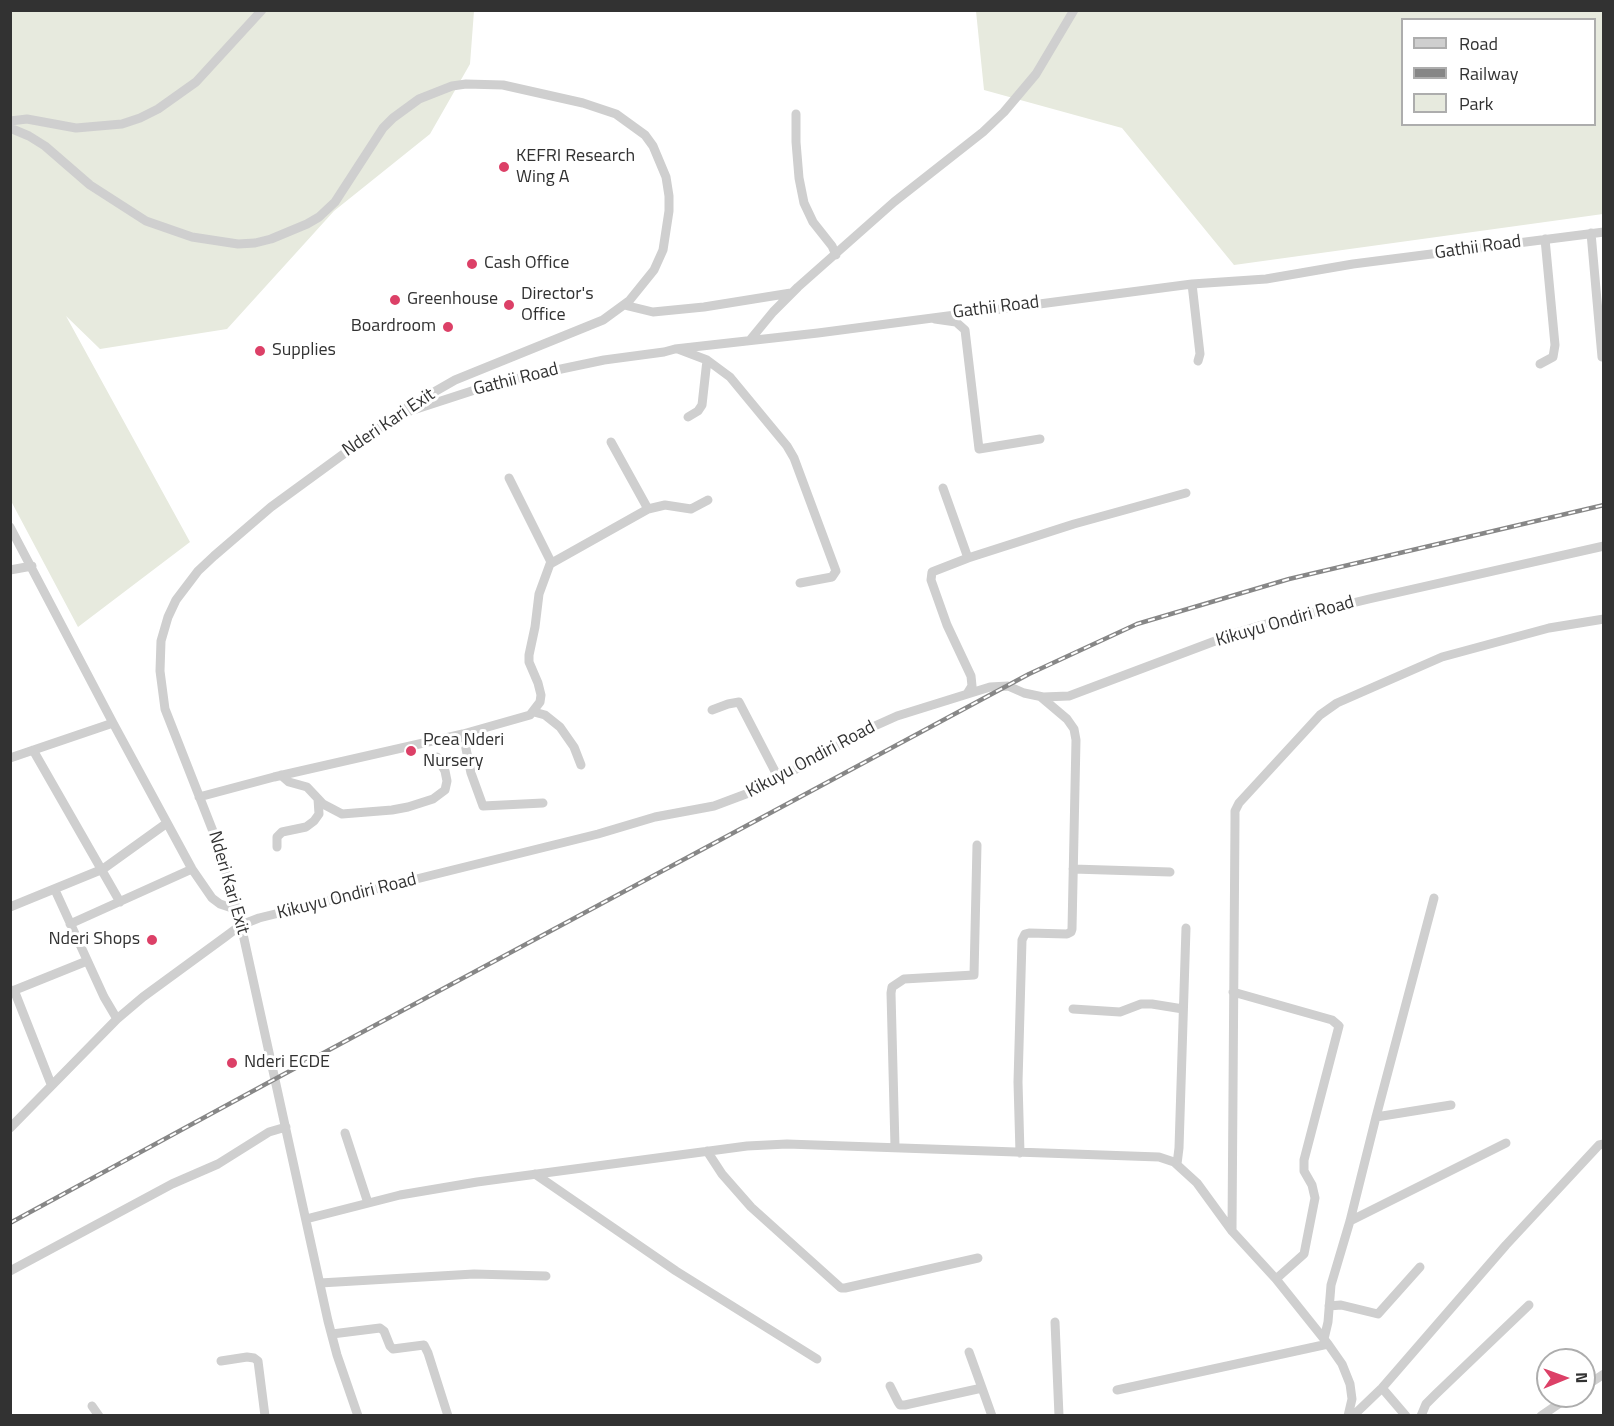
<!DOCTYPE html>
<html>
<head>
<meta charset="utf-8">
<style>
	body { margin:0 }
	#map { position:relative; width:1614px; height:1426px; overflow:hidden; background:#fff; font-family:"Titillium Web",sans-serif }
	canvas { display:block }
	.frame { position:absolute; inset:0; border:12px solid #323232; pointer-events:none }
	.legend { position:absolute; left:1401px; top:18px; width:195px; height:108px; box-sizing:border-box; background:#fff; border:2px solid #adadad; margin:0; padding:8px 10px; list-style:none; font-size:18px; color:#323232 }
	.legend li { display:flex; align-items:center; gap:12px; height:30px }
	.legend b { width:30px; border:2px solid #adadad }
	.north { position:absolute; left:1536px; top:1348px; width:60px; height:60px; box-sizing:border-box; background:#fff; border:2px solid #adadad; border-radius:50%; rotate:89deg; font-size:16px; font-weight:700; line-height:24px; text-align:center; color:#323232 }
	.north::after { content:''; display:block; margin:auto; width:21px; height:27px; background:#dc4067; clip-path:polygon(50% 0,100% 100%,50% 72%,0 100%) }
</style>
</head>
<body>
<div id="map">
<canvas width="1614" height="1426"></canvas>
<div class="frame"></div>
<ul class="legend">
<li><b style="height:8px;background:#cfcfcf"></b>Road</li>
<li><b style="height:8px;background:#878787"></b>Railway</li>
<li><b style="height:16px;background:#e7eade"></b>Park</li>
</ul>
<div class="north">N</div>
</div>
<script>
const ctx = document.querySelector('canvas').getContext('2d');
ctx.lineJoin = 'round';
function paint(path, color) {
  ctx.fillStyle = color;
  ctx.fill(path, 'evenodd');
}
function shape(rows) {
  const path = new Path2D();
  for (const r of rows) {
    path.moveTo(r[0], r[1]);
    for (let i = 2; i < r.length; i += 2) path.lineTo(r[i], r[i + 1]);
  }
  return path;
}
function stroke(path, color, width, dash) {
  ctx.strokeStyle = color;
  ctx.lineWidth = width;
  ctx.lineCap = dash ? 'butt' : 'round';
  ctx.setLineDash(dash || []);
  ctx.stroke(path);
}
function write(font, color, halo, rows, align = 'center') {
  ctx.font = font + ' "Titillium Web",sans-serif';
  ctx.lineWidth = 6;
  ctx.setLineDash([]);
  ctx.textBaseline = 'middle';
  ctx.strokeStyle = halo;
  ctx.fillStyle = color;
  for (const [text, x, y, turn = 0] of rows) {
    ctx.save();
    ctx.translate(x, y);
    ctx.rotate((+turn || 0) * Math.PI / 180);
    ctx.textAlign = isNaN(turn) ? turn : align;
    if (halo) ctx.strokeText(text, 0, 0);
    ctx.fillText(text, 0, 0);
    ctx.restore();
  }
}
const green = shape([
	[10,11,474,11,470,64,430,134,334,211,227,329,100,349,66,316,190,542,78,627,11,501],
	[976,11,1603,11,1603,214,1234,265,1122,128,984,90],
	[1402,20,1594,20,1594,124,1402,124]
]);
const minor = shape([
	[796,114,796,142,799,178,804,203,813,222,832,246,836,255],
	[10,121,27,119,76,128,122,124,140,118,158,109,196,82,262,10],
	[10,128,29,136,45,146,90,185,146,221,192,237,238,244,255,243,271,239,307,224,319,217,335,202,383,128,393,118,419,99,452,86,466,84,503,85,583,103,616,114,645,135,653,146,666,177,669,196,669,211,663,250,654,270,629,301,603,320,455,380,408,407,271,507,214,556,198,571,176,600,168,617,161,641,160,671,165,709,216,839,241,925,328,1321,337,1355,358,1416],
	[1591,233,1602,357],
	[1192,284,1200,354,1198,361],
	[624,305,653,312,704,307,791,293],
	[935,319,956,322,965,330,979,449,1040,439],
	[750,340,773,312,798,287,894,202,983,132,1004,112,1036,74,1074,10],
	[678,349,707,360,730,377,787,446,794,458,836,571,832,577,800,583],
	[1540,364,1553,357,1555,345,1545,239],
	[404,413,487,386,523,377,604,360,664,352,675,349,818,333,1192,284,1266,279,1353,264,1604,232],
	[688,417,698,411,702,405,707,360],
	[611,442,648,509],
	[509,478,551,562],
	[943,488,968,558],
	[10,527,113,723,192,869,212,898,220,904,235,909],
	[10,570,32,566],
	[967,694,972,686,971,676,947,625,931,580,932,572,968,558,1074,524,1186,493],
	[712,710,728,704,739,702,779,779],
	[534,712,545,715,560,727,574,747,581,765],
	[463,734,471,773,483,806,543,803],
	[33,750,120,902],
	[10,758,113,723],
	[281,775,289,782,307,787,323,804,342,814,392,810,408,807,433,799,445,790,447,781,445,771,437,757],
	[199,797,274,777,463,734,530,715,540,702,541,695,538,683,529,662,529,655,535,627,539,594,550,564,648,509,665,505,691,509,708,500],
	[277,847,277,837,282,832,306,827,314,821,319,814,318,799],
	[1073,869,1170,872],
	[55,890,104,997,117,1019],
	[10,907,103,869,167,823],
	[70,924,192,869],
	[14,990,51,1084],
	[10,992,87,961],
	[1233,992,1332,1020,1339,1026,1304,1160,1304,1171,1312,1185,1315,1198,1304,1254,1276,1279],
	[1073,1009,1120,1012,1141,1004,1152,1004,1183,1009],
	[1376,1117,1451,1105],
	[10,1128,117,1019,143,997,225,937,241,925,259,918,598,834,655,817,714,806,762,788,868,729,897,716,990,687,1008,686,1024,693,1043,697,1069,696,1239,632,1262,625,1369,599,1604,546],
	[345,1133,368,1203],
	[895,1147,891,993,892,987,904,979,974,975,977,845],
	[707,1151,722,1174,751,1207,841,1288,845,1288,978,1258],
	[1020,1153,1018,1082,1022,940,1025,934,1029,933,1067,934,1071,932,1072,929,1076,740,1074,729,1067,719,1041,697],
	[1177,1164,1179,1148,1186,928],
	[535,1174,676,1271,817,1359],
	[306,1219,400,1195,477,1182,747,1146,787,1144,1159,1157,1174,1162,1197,1183,1232,1231,1276,1279,1328,1344,1342,1364,1350,1384,1352,1399,1348,1416],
	[1350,1221,1506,1143],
	[1232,1231,1235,819,1235,811,1239,803,1320,715,1337,703,1442,657,1549,628,1604,619],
	[10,1271,172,1184,218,1164,269,1132,286,1127],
	[320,1283,474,1274,546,1276],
	[1329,1306,1341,1305,1378,1314,1420,1267],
	[1055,1322,1059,1416],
	[332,1334,380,1328,384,1331,390,1346,393,1349,424,1345,428,1353,448,1416],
	[1324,1339,1328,1322,1331,1285,1350,1221,1376,1117,1434,898],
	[969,1352,982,1388],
	[221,1361,247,1357,254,1358,258,1361,265,1416],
	[890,1386,898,1402,900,1405,905,1405,982,1388,992,1416],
	[1584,1387,1604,1374],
	[1382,1388,1406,1416],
	[1117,1390,1328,1344],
	[92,1406,99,1416],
	[1357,1412,1382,1388,1506,1245,1599,1145,1604,1144],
	[1421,1416,1426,1404,1436,1394,1529,1305],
	[1541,1416,1570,1396]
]);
const rail = shape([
	[10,1223,275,1079,1029,674,1137,624,1289,579,1604,505]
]);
const markers = [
	[504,167,6,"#dc4067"],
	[472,264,6,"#dc4067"],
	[395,300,6,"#dc4067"],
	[509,305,6,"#dc4067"],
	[448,327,6,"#dc4067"],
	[260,351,6,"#dc4067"],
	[411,751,6,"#dc4067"],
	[152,940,6,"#dc4067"],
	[232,1063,6,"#dc4067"]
];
const poiNames = [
	["KEFRI Research",516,157],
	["Wing A",516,178],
	["Cash Office",484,264],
	["Director's",521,295],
	["Office",521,316],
	["Greenhouse",407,300],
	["Boardroom",436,327,"right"],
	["Supplies",272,351],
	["Pcea Nderi",423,741],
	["Nursery",423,762],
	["Nderi Shops",140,940,"right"],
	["Nderi ECDE",244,1063]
];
const streetNames = [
	["Gathii Road",1478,248,-8],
	["Gathii Road",996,308,-7],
	["Gathii Road",516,380,-14],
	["Nderi Kari Exit",389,423,-34],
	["Kikuyu Ondiri Road",1285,622,-16],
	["Kikuyu Ondiri Road",811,760,-28],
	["Nderi Kari Exit",228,883,74],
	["Kikuyu Ondiri Road",347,897,-14]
];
paint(green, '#e7eade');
stroke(minor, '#cfcfcf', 9);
stroke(rail, '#878787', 4.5);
stroke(rail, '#fff', 2, [7]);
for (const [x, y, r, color] of markers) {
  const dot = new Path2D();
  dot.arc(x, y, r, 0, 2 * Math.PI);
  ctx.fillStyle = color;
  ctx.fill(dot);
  stroke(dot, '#fff', 2);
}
write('18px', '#323232', '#fff', poiNames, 'left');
write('18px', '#323232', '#fff', streetNames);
</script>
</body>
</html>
